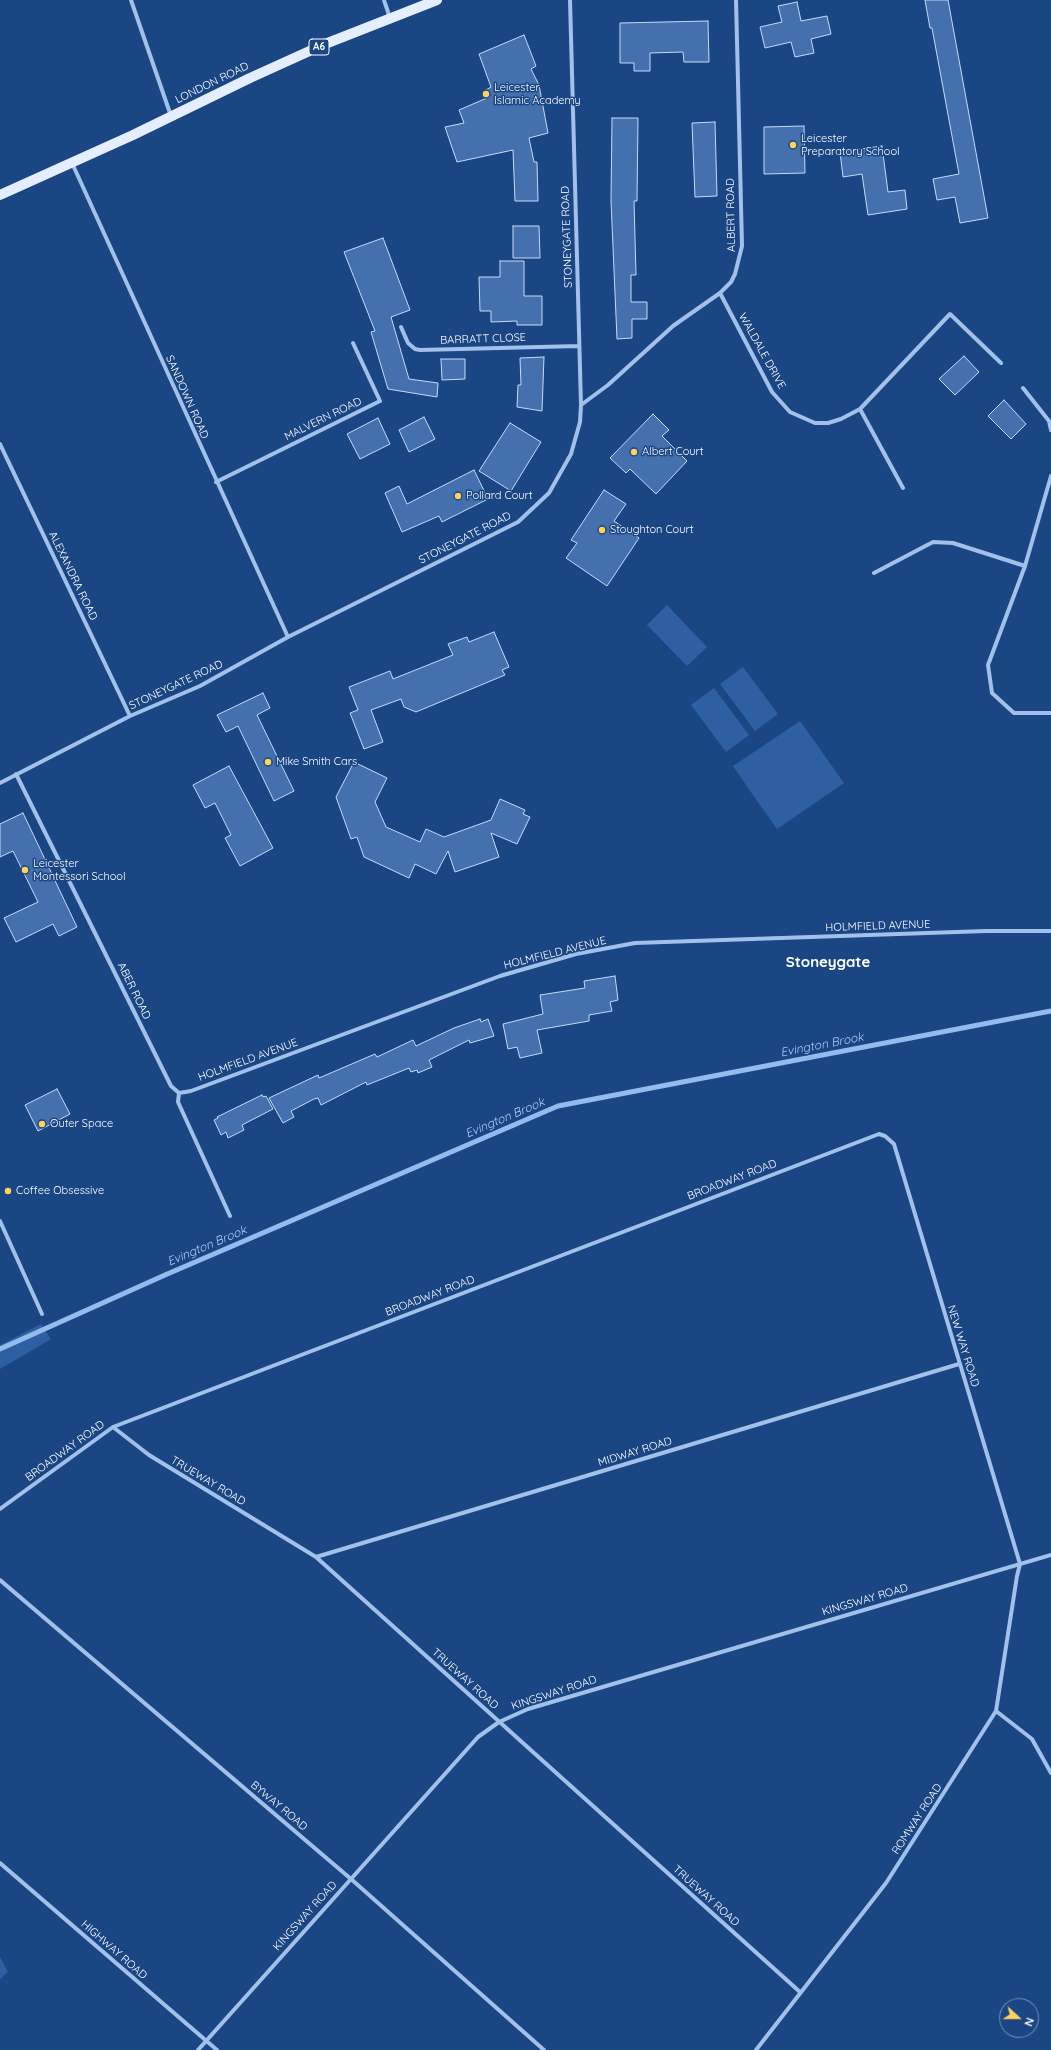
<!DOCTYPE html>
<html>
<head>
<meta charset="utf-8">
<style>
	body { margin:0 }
	#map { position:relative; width:1051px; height:2050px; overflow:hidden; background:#1b4684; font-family:Quicksand,sans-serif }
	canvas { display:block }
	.north { position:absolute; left:999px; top:1998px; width:40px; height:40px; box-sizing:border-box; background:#1b4684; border:1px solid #7690b5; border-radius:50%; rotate:111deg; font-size:11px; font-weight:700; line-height:16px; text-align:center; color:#fff }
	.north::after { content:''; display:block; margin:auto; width:14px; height:18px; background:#fdd25d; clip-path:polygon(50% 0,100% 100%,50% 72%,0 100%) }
</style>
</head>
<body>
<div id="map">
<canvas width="1051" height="2050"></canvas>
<div class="north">N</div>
</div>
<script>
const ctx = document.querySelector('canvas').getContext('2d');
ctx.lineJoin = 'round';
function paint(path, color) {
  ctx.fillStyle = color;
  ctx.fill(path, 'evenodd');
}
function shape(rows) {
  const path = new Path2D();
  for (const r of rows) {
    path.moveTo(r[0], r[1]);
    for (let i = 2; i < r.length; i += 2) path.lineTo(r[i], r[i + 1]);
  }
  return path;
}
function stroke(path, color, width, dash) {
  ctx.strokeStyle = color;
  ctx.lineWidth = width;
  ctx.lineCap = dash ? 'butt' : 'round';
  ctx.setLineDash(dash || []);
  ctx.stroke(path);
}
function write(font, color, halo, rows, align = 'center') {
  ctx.font = font + ' Quicksand,sans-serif';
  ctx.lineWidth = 3;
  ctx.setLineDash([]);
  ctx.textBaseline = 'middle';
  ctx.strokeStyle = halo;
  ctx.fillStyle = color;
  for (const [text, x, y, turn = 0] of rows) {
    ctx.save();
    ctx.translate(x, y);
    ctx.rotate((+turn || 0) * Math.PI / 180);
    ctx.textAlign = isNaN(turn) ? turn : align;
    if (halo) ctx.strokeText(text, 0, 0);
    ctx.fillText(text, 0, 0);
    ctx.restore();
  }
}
const green = shape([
	[667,605,707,647,687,666,647,625],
	[743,667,778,714,755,731,720,684],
	[714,688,749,735,726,752,691,705],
	[800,721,822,752,755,798,733,766],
	[822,752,844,783,777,829,755,798],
	[41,1324,51,1339,0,1369,0,1345],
	[0,1957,8,1972,0,1979]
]);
const stream = shape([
	[0,1349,165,1275,558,1106,1051,1011]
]);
const building = shape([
	[925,0,948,0,988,218,960,223,955,197,937,200,933,179,959,174,932,28,930,28,925,0],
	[797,2,801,21,827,16,831,34,811,39,814,53,795,57,791,42,765,48,760,27,782,22,778,6,797,2],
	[708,21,709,62,684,62,683,52,650,53,650,71,634,71,634,63,620,63,620,23,708,21],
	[524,35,536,66,531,69,539,85,548,133,529,138,534,162,537,162,538,201,515,201,513,150,457,162,445,127,464,123,459,110,487,98,484,91,491,87,479,54,524,35],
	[612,118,638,118,637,201,634,201,636,275,631,275,631,302,647,302,647,319,632,319,632,338,617,339,611,201,612,118],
	[715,122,717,196,695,197,692,123,715,122],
	[804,126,805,173,764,174,764,127,804,126],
	[882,146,888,192,905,190,907,209,868,215,862,174,843,177,840,152,882,146],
	[513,226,539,226,540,258,513,258,513,226],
	[383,238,410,310,391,317,409,379,438,383,437,397,388,389,371,332,375,331,344,252,383,238],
	[500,261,524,261,524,296,542,296,542,325,517,325,517,321,491,322,491,311,480,311,479,277,500,277,500,261],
	[964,356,979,372,955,395,939,379,964,356],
	[544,357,542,411,517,407,518,385,521,385,520,358,544,357],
	[441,359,465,359,465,379,442,380,441,359],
	[1004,400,1026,424,1011,439,988,416,1004,400],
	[653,414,669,430,662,436,687,461,656,494,630,469,626,473,610,458,653,414],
	[424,417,435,439,409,452,399,430,424,417],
	[378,418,390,444,360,459,347,434,378,418],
	[510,423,541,442,511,491,479,471,510,423],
	[474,470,488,499,442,522,439,516,402,532,385,493,399,486,407,504,474,470],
	[604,490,626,504,614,521,639,538,607,586,566,558,577,543,571,540,604,490],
	[494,632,509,667,502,670,505,675,416,712,404,707,401,699,371,710,383,742,364,749,350,713,358,710,349,687,390,671,393,679,453,655,448,644,467,637,469,642,494,632],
	[263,693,270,708,257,715,294,791,274,801,238,726,226,732,217,715,263,693],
	[354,762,387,778,375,802,386,827,420,842,426,829,444,837,491,820,500,799,525,810,523,814,530,817,517,844,491,833,499,857,455,872,448,851,436,874,415,864,409,878,364,857,357,837,351,839,336,797,354,762],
	[229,766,273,848,240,866,225,838,231,835,215,803,205,808,193,785,229,766],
	[23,813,77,927,59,936,53,924,16,942,4,918,38,902,13,851,0,857,0,824,23,813],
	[615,976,618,1000,610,1002,612,1011,589,1015,589,1021,537,1030,542,1053,520,1058,517,1047,508,1049,503,1024,543,1014,540,995,585,988,584,981,615,976],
	[480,1019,481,1022,488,1019,494,1036,470,1043,469,1040,429,1060,432,1067,418,1073,417,1070,411,1072,409,1068,367,1085,366,1082,321,1105,318,1098,314,1099,291,1111,294,1117,283,1123,269,1098,318,1075,319,1078,375,1054,377,1057,413,1040,416,1046,454,1028,480,1019],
	[57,1089,70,1114,38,1131,25,1105,57,1089],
	[262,1095,263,1097,266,1096,273,1109,242,1125,244,1130,228,1138,226,1132,221,1135,214,1120,218,1118,217,1117,262,1095]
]);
const street = shape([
	[131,0,171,116],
	[384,0,390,18],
	[72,163,288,637],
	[720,293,772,392,790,412,815,423,828,423,841,419,860,409,950,314,1001,363],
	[401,327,408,343,415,349,420,350,579,346],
	[1023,388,1049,421,1051,430],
	[581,405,608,385,673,326,720,293,731,282,735,274,742,246,736,0],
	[860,409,903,488],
	[0,444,130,716],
	[1051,476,1025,566,988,665,992,693,1014,713,1051,713],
	[216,482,380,401,353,343],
	[874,573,933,542,953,543,1025,566],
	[16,774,171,1086,179,1093,178,1102,230,1216],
	[0,783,130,716,200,686,288,637,518,522,549,493,571,454,580,422,581,405,570,0],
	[179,1093,191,1091,500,976,576,954,635,943,986,931,1051,931],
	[0,1221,42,1314],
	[113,1427,149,1455,316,1557,800,1992],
	[0,1509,113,1427,879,1134,885,1136,894,1144,1020,1564],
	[316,1557,959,1364],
	[0,1580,351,1879,544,2050],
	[996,1711,1032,1739,1051,1773],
	[0,1863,217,2050],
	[198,2050,478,1737,499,1722,528,1709,1051,1555],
	[756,2050,886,1883,996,1711,1017,1576,1020,1564]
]);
const primary = shape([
	[0,195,133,135,250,78,325,44,437,0]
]);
const markers = [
	[486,94,4,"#fdd25d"],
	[793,145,4,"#fdd25d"],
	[634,452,4,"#fdd25d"],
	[458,496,4,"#fdd25d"],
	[602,530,4,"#fdd25d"],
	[268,762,4,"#fdd25d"],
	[25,870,4,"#fdd25d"],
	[42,1124,4,"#fdd25d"],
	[8,1191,4,"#fdd25d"]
];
const shields = [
	[319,47,20]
];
const shieldNames = [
	["A6",319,47]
];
const streetNames = [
	["LONDON ROAD",212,83,-26],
	["ALBERT ROAD",731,215,-91],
	["STONEYGATE ROAD",567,237,-92],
	["BARRATT CLOSE",483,339,-2],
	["WALDALE DRIVE",762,351,61],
	["SANDOWN ROAD",187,397,66],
	["MALVERN ROAD",323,419,-26],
	["STONEYGATE ROAD",465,538,-27],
	["ALEXANDRA ROAD",73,576,64],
	["STONEYGATE ROAD",176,685,-25],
	["HOLMFIELD AVENUE",878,926,-2],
	["HOLMFIELD AVENUE",555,953,-14],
	["ABER ROAD",134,991,64],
	["HOLMFIELD AVENUE",248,1060,-20],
	["BROADWAY ROAD",732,1180,-21],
	["BROADWAY ROAD",430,1296,-21],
	["NEW WAY ROAD",963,1346,73],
	["BROADWAY ROAD",65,1451,-36],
	["MIDWAY ROAD",635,1452,-17],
	["TRUEWAY ROAD",208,1481,31],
	["KINGSWAY ROAD",865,1600,-16],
	["TRUEWAY ROAD",465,1679,42],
	["KINGSWAY ROAD",554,1693,-18],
	["BYWAY ROAD",279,1806,40],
	["ROMWAY ROAD",917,1819,-57],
	["TRUEWAY ROAD",706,1896,42],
	["KINGSWAY ROAD",305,1916,-48],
	["HIGHWAY ROAD",114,1950,41]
];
const poiNames = [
	["Leicester",494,88],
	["Islamic Academy",494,101],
	["Leicester",801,139],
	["Preparatory School",801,152],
	["Albert Court",642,452],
	["Pollard Court",466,496],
	["Stoughton Court",610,530],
	["Mike Smith Cars",276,762],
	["Leicester",33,864],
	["Montessori School",33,877],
	["Outer Space",50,1124],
	["Coffee Obsessive",16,1191]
];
const waterNames = [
	["Evington Brook",822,1045,-11],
	["Evington Brook",505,1118,-23],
	["Evington Brook",207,1246,-23]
];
const districtNames = [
	["Stoneygate",828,962]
];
paint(green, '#2e5fa2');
stroke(stream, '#94bbed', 5);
paint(building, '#4470ad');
stroke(building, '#c6dbf8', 1);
stroke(street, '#a1c1eb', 4);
stroke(primary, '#e5eeff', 10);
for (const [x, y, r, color] of markers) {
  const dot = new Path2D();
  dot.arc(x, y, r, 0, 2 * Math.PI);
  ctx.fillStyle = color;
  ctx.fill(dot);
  stroke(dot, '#1b4684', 1.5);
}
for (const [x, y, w] of shields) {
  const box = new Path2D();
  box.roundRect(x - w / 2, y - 8, w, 16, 3);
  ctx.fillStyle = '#1b4684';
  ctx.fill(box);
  stroke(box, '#fff', 1);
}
write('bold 10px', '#fff', null, shieldNames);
write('11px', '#fff', '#1b4684', streetNames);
write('11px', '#fff', '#1b4684', poiNames, 'left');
write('italic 12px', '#accbf3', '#1b4684', waterNames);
write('bold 15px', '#fff', '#1b4684', districtNames);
</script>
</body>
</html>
